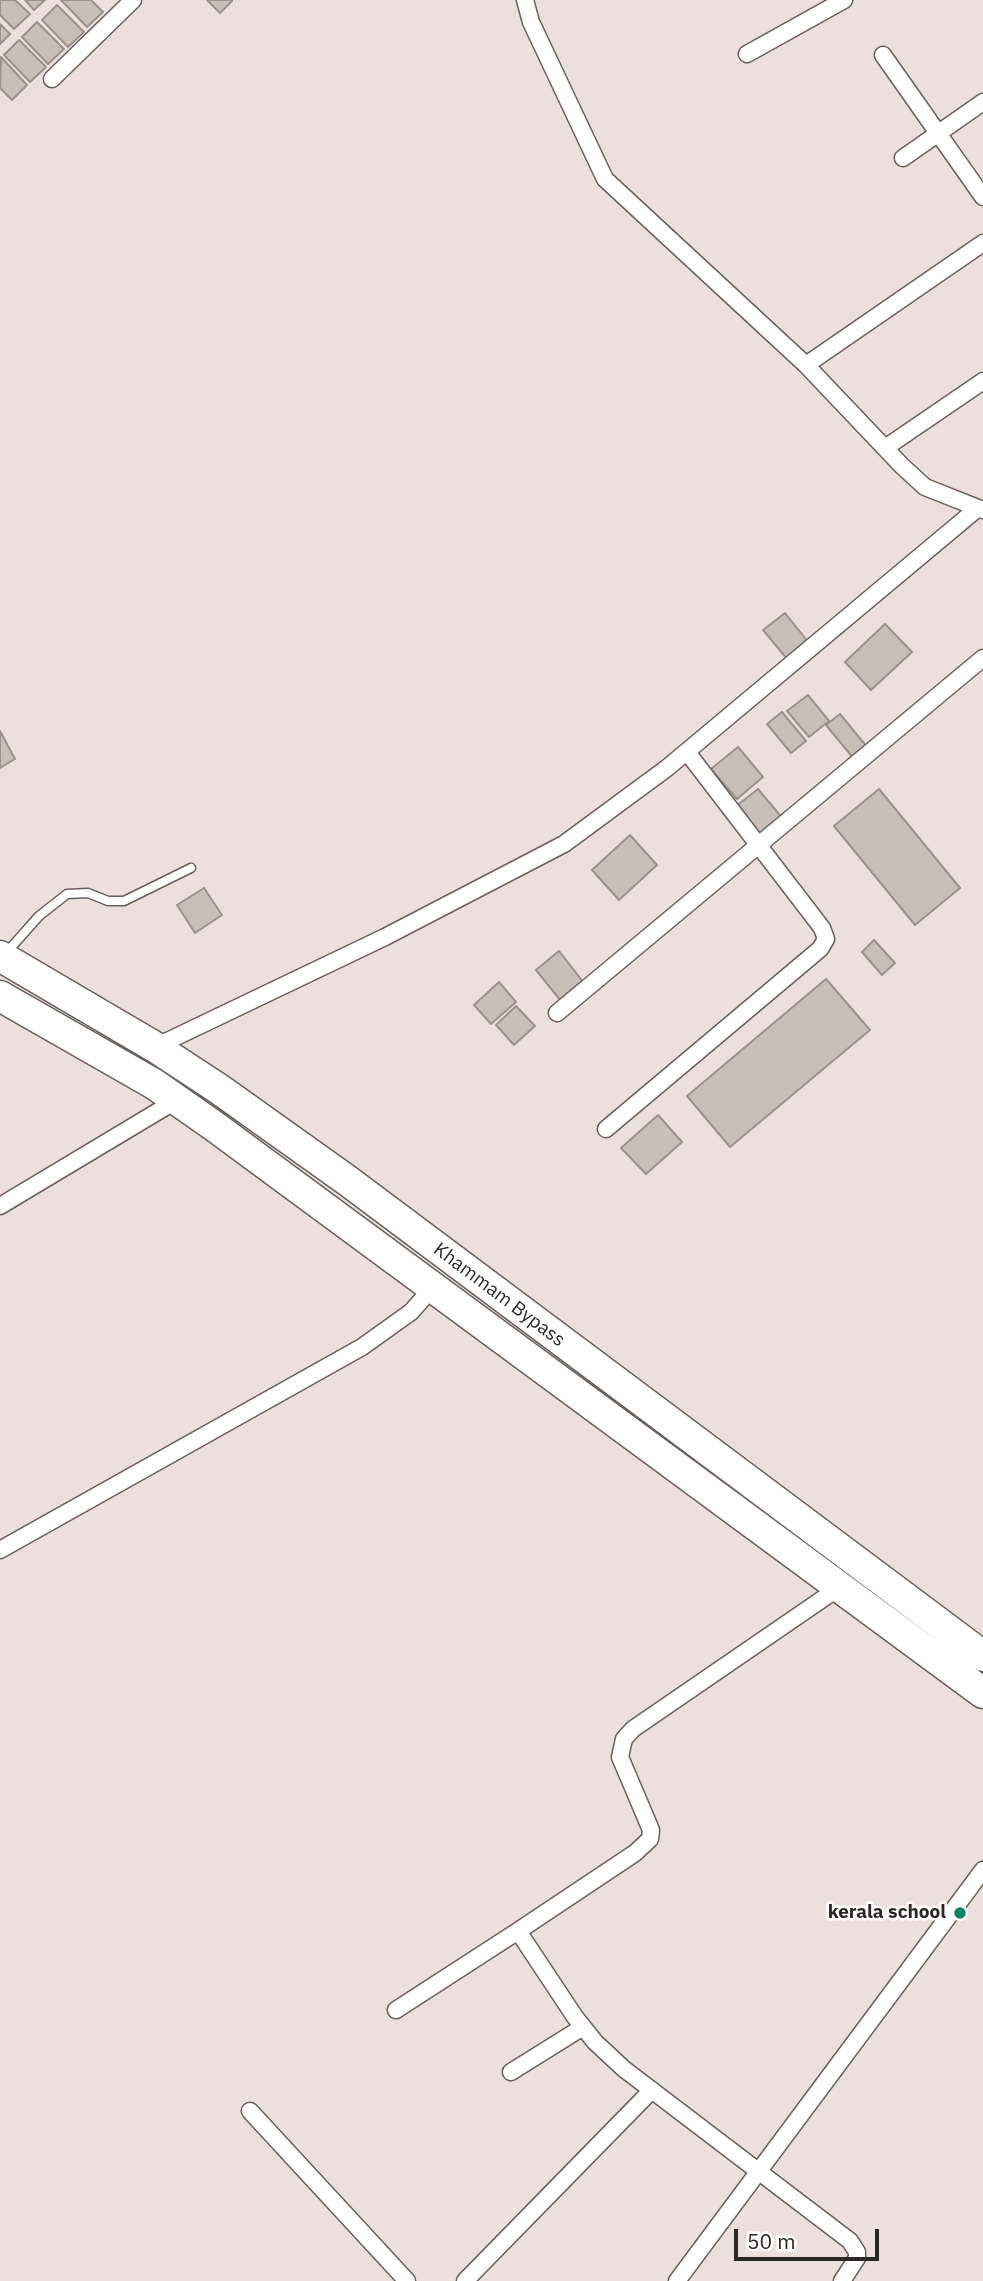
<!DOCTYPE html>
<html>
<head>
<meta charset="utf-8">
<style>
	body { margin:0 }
	#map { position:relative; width:983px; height:2281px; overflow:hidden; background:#ece0de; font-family:"IBM Plex Sans",sans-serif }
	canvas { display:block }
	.scale { position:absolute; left:734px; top:2229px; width:145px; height:32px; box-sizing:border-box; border:4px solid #2b2726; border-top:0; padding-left:9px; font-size:21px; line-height:24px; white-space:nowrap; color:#2b2726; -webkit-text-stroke:5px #fff; paint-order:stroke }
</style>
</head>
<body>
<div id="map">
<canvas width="983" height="2281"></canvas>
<div class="scale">50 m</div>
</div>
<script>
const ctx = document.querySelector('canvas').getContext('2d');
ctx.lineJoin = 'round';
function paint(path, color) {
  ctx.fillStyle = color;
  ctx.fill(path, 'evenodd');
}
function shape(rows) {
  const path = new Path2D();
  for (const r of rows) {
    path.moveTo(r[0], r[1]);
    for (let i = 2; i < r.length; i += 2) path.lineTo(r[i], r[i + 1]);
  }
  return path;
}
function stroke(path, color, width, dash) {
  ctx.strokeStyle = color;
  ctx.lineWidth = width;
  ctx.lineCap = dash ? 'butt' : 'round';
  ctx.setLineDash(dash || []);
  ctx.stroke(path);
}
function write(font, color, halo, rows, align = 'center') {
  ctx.font = font + ' "IBM Plex Sans",sans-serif';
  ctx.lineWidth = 5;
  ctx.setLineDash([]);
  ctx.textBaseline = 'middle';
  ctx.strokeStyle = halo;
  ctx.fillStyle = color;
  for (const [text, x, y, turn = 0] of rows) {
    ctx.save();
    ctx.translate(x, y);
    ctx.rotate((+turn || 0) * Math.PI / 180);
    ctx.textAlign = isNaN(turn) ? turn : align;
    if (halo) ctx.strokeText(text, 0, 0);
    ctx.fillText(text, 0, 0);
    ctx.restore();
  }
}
const building = shape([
	[0,0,15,0,30,14,14,29,0,15,0,0],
	[25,0,45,0,34,10,25,0],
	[61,0,91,0,103,12,87,27,61,0],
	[207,0,232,0,232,1,220,13,207,0],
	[57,5,84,32,68,47,42,20,57,5],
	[37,22,64,49,48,64,22,37,37,22],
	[0,24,10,34,0,44,0,24],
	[19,40,46,67,30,82,4,55,19,40],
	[1,57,27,85,12,100,0,88,1,57],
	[785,613,809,643,788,660,763,630,785,613],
	[885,624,912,652,871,690,845,662,885,624],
	[808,695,829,721,809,737,787,711,808,695],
	[782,712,806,741,791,753,767,724,782,712],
	[840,714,867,747,854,759,826,725,840,714],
	[0,731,15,759,0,768,0,731],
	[738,747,763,777,737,799,711,769,738,747],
	[758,789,784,820,761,839,735,807,758,789],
	[879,789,960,888,915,925,834,826,879,789],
	[630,835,657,865,619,900,592,870,630,835],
	[204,888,222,915,195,933,177,905,204,888],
	[874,940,895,963,882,975,862,952,874,940],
	[559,951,584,983,561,1001,536,970,559,951],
	[826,979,870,1030,730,1147,687,1096,826,979],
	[499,982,516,1002,491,1024,474,1005,499,982],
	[516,1006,535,1026,514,1045,496,1025,516,1006],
	[658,1115,682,1142,646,1174,621,1148,658,1115]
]);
const lane = shape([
	[7,952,39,916,67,894,88,893,108,901,124,901,191,868]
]);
const street = shape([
	[525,0,531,22,605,179,806,365,902,466,925,487,983,510],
	[747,54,844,0],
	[883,55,983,197],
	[52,79,133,0],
	[903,158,983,102],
	[806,365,983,243],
	[885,448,983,381],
	[557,1013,983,658],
	[155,1047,385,937,564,844,667,768,978,508],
	[606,1129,820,949,826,939,822,928,687,752],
	[0,1206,177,1100],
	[0,1550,362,1347,411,1312,433,1287],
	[840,1587,633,1729,624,1739,620,1757,651,1830,650,1839,635,1853,518,1931,575,2017,595,2042,624,2069,850,2241,857,2252,857,2258,842,2281],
	[396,2010,518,1931],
	[511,2072,583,2027],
	[250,2111,407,2281],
	[465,2281,652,2090],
	[677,2281,983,1870]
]);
const highway = shape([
	[0,956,155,1047,219,1089,348,1181,983,1656],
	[0,996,154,1084,214,1126,983,1693]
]);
const markers = [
	[960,1913,7,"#078567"]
];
const streetNames = [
	["Khammam Bypass",499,1295,37]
];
const poiNames = [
	["kerala school",946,1913]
];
paint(building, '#c7bfb8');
stroke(building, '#9a928b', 2);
stroke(lane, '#695f5d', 11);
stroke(street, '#695f5d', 19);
stroke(highway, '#695f5d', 33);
stroke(lane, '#fff', 8);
stroke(street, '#fff', 16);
stroke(highway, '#fff', 30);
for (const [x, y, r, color] of markers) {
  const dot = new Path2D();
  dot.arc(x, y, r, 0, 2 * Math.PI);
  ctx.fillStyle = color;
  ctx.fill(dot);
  stroke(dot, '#fff', 2.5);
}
write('19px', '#2b2726', '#fff', streetNames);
write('bold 19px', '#2b2726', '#fff', poiNames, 'right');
</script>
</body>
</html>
